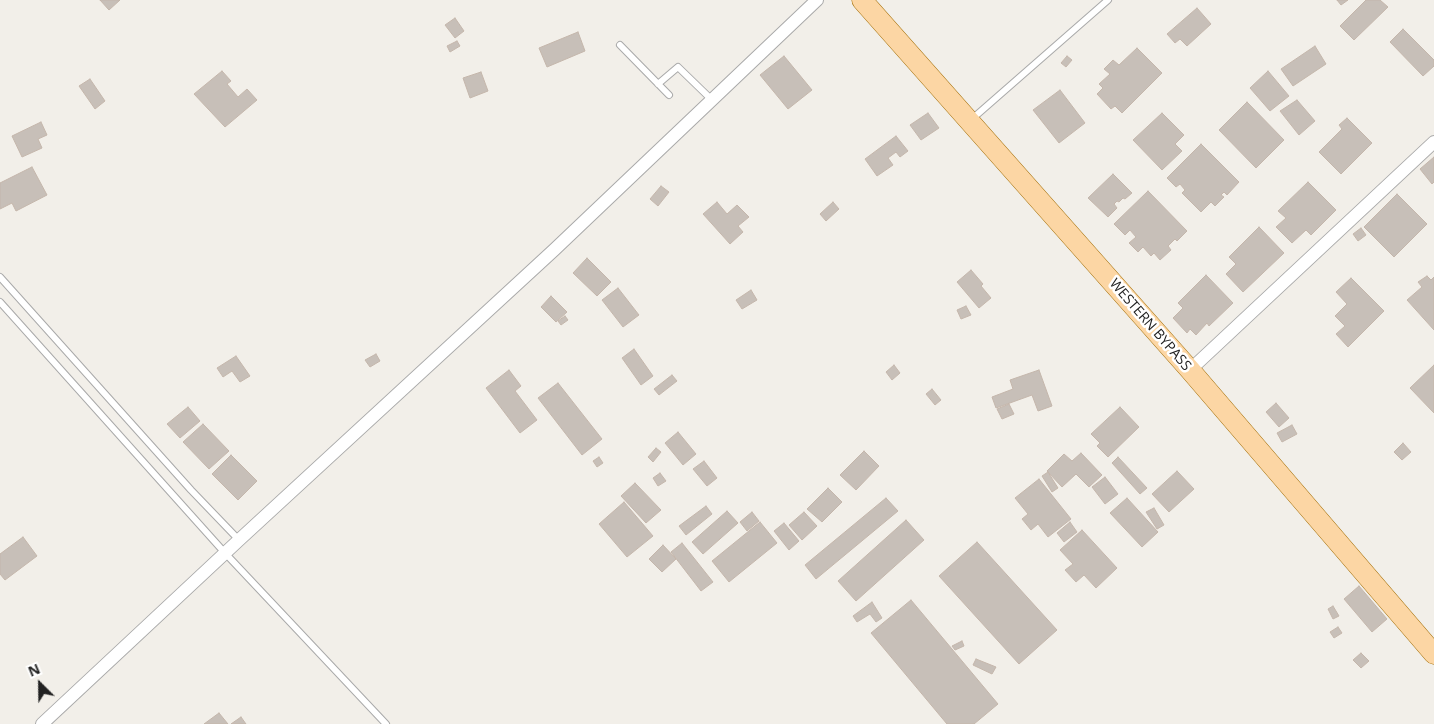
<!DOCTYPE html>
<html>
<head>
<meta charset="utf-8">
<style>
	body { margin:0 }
	#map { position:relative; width:1434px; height:724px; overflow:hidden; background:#f2efe9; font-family:"Open Sans",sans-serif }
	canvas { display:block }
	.north { position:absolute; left:15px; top:659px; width:50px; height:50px; -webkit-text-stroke:4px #fff; paint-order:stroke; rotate:337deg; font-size:14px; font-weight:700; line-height:20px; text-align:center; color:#222 }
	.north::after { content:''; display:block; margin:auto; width:18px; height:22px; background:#222; clip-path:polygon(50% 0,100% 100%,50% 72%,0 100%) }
</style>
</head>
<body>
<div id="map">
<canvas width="1434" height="724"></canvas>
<div class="north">N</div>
</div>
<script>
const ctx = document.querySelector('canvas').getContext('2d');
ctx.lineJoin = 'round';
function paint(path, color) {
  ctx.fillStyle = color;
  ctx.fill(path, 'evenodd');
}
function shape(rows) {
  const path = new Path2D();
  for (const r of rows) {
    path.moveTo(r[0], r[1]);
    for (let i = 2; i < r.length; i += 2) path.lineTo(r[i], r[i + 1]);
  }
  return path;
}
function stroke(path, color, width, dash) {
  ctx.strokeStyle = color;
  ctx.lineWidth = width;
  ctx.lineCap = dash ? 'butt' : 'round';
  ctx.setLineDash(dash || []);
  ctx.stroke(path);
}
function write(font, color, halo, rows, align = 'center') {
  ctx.font = font + ' "Open Sans",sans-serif';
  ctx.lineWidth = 5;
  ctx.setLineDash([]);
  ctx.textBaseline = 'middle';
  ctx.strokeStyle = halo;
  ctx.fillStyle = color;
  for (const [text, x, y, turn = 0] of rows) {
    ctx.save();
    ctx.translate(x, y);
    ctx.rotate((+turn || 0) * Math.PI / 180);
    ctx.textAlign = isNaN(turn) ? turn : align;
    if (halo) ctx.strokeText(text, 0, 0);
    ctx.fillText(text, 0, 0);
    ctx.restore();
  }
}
const building = shape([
	[100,0,120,0,109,10,100,0],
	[1337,0,1348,0,1341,5,1337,0],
	[1366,0,1380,0,1388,7,1354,40,1340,26,1366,0],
	[1197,8,1211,24,1187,46,1180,39,1175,43,1167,34,1197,8],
	[455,18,464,31,455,38,445,25,455,18],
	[1403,29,1434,60,1434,66,1423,76,1390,42,1403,29],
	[578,32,585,51,547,67,539,48,578,32],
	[457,41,460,46,450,52,447,46,457,41],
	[1315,46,1326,64,1293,86,1281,69,1315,46],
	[1137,48,1162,73,1122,113,1115,106,1111,109,1097,94,1103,88,1099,84,1110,74,1104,69,1113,60,1119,65,1137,48],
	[784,56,812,90,788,109,760,75,784,56],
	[1067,56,1072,60,1066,67,1061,63,1067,56],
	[222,71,231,81,227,84,238,97,247,89,257,100,225,127,194,94,222,71],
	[1268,71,1289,96,1270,111,1250,88,1268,71],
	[481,72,488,91,470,98,463,78,481,72],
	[90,79,105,101,95,109,79,86,90,79],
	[1060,90,1085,123,1059,143,1033,110,1060,90],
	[1297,100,1315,121,1299,135,1280,111,1297,100],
	[1247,102,1284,140,1256,168,1219,130,1247,102],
	[928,113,939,128,921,140,910,125,928,113],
	[1162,113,1184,135,1175,144,1182,151,1162,170,1133,140,1162,113],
	[1347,118,1372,143,1341,174,1319,152,1342,129,1339,125,1347,118],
	[41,122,47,135,38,139,42,148,22,157,12,136,41,122],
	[896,136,908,151,900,157,896,152,888,158,893,165,877,176,865,159,896,136],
	[1201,144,1239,182,1227,195,1224,192,1221,195,1224,197,1215,206,1211,202,1201,212,1182,193,1185,190,1180,184,1176,187,1167,178,1201,144],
	[1434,157,1434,182,1432,184,1420,169,1434,157],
	[32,167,47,195,16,211,12,203,0,209,0,183,32,167],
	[1113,174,1132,193,1125,199,1123,198,1119,202,1117,201,1114,204,1117,208,1108,217,1088,198,1113,174],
	[1308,182,1336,210,1311,235,1306,230,1292,243,1276,227,1286,218,1278,211,1308,182],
	[661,186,669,192,658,206,650,199,661,186],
	[1148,191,1187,231,1177,241,1175,239,1168,246,1171,250,1160,260,1154,253,1151,256,1143,247,1138,252,1129,243,1136,237,1130,230,1125,235,1114,224,1148,191],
	[1397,194,1427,224,1394,257,1364,227,1397,194],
	[717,202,727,214,737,205,749,217,738,226,743,232,730,244,703,214,717,202],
	[833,202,839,209,826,221,820,214,833,202],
	[1259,227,1284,253,1243,292,1226,274,1236,264,1229,257,1259,227],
	[1361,228,1366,235,1358,241,1353,234,1361,228],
	[587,258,611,282,597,296,573,273,587,258],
	[971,270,983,284,981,286,991,298,979,308,957,282,971,270],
	[1206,275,1233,303,1209,326,1207,323,1196,335,1190,329,1187,333,1173,318,1183,308,1178,303,1206,275],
	[1427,276,1431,280,1434,277,1434,330,1407,300,1422,287,1418,282,1427,276],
	[1351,278,1384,311,1348,347,1336,334,1345,326,1335,316,1347,304,1336,292,1351,278],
	[618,288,639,315,623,327,602,300,618,288],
	[751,290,757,300,742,309,736,300,751,290],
	[551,296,567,312,556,322,541,307,551,296],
	[966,306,971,315,961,319,957,310,966,306],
	[565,316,568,320,561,325,558,321,565,316],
	[634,349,653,376,641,385,622,358,634,349],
	[376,354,380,361,370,367,365,360,376,354],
	[236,356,250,376,240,382,232,371,223,377,217,368,236,356],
	[894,365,900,373,892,380,886,372,894,365],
	[1434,365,1434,413,1410,388,1434,365],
	[509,370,521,386,515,391,537,420,520,433,486,388,509,370],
	[1039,370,1052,406,1038,411,1032,395,996,408,992,397,1013,389,1010,380,1039,370],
	[672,375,677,381,659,395,654,389,672,375],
	[558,383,602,439,582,455,538,398,558,383],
	[932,389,941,400,935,405,926,394,932,389],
	[1276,403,1289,418,1279,427,1266,412,1276,403],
	[1009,404,1014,414,1002,419,997,409,1009,404],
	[188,407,200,421,180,438,167,424,188,407],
	[1120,407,1139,427,1108,457,1097,446,1100,443,1091,434,1120,407],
	[203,424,229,451,209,469,183,442,203,424],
	[1292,425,1297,434,1282,442,1277,433,1292,425],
	[678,432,696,454,683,465,665,443,678,432],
	[1403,443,1411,452,1402,460,1394,452,1403,443],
	[656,448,661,452,653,462,648,457,656,448],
	[864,451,879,466,856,490,840,475,864,451],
	[1081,453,1102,475,1089,487,1076,474,1062,487,1047,471,1064,454,1072,461,1081,453],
	[231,455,257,481,238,500,212,474,231,455],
	[599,457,603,463,597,467,593,461,599,457],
	[1118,457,1147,488,1140,494,1112,463,1118,457],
	[704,461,717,478,707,486,693,469,704,461],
	[1177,471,1194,489,1169,512,1152,494,1177,471],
	[1048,472,1058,488,1052,492,1042,476,1048,472],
	[660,473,666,481,658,486,653,478,660,473],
	[1105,477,1118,494,1105,504,1092,487,1105,477],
	[1039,479,1071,519,1048,537,1038,524,1031,530,1022,519,1028,514,1015,498,1039,479],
	[635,483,661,510,646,523,621,496,635,483],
	[828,488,842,502,822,522,807,509,828,488],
	[886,498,898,511,816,579,805,565,886,498],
	[1127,498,1158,532,1142,547,1110,513,1127,498],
	[624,502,653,536,627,557,599,524,624,502],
	[706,506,712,514,686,535,679,526,706,506],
	[1154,508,1164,525,1157,529,1146,512,1154,508],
	[727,511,738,523,703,554,692,542,727,511],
	[752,512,759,521,747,531,740,522,752,512],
	[804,512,817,526,802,540,789,525,804,512],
	[906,520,924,540,856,601,838,581,906,520],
	[760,522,777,543,729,582,712,561,760,522],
	[1070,522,1077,532,1064,542,1057,533,1070,522],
	[784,523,799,541,789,550,774,531,784,523],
	[1082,530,1117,568,1096,588,1084,575,1076,582,1065,570,1073,564,1060,550,1082,530],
	[23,537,37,556,5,580,0,574,0,554,23,537],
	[977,542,1057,630,1019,664,939,576,977,542],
	[682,543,713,582,701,591,671,552,682,543],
	[663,545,676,559,662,572,649,559,663,545],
	[1359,586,1387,619,1372,632,1344,599,1359,586],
	[911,600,998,704,974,724,947,724,871,633,911,600],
	[872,602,882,618,876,622,870,614,857,622,853,616,872,602],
	[1333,606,1339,616,1333,619,1328,609,1333,606],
	[1338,627,1342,633,1334,638,1330,632,1338,627],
	[962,641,964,646,955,650,952,646,962,641],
	[1361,653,1369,661,1361,668,1353,660,1361,653],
	[976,659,996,667,992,674,973,665,976,659],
	[219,713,228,724,204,724,219,713],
	[241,717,246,724,231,724,241,717]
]);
const service = shape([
	[620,45,669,95],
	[658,84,678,67,712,100],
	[972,119,1108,0],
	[0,277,191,490,239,540],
	[0,302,225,553,386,724]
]);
const minor = shape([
	[1190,370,1434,142],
	[42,724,239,540,554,250,817,0]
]);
const primary = shape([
	[862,0,1190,370,1434,654]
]);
const streetNames = [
	["WESTERN BYPASS",1150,325,49]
];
paint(building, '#c7bfb8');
stroke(building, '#c4b6ab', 1);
stroke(service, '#a9a9a9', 8);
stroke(minor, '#a9a9a9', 14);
stroke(primary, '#a06b00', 21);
stroke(service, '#fff', 6);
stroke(minor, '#fff', 12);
stroke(primary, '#fcd6a4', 20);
write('14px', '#222', '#fff', streetNames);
</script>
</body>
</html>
